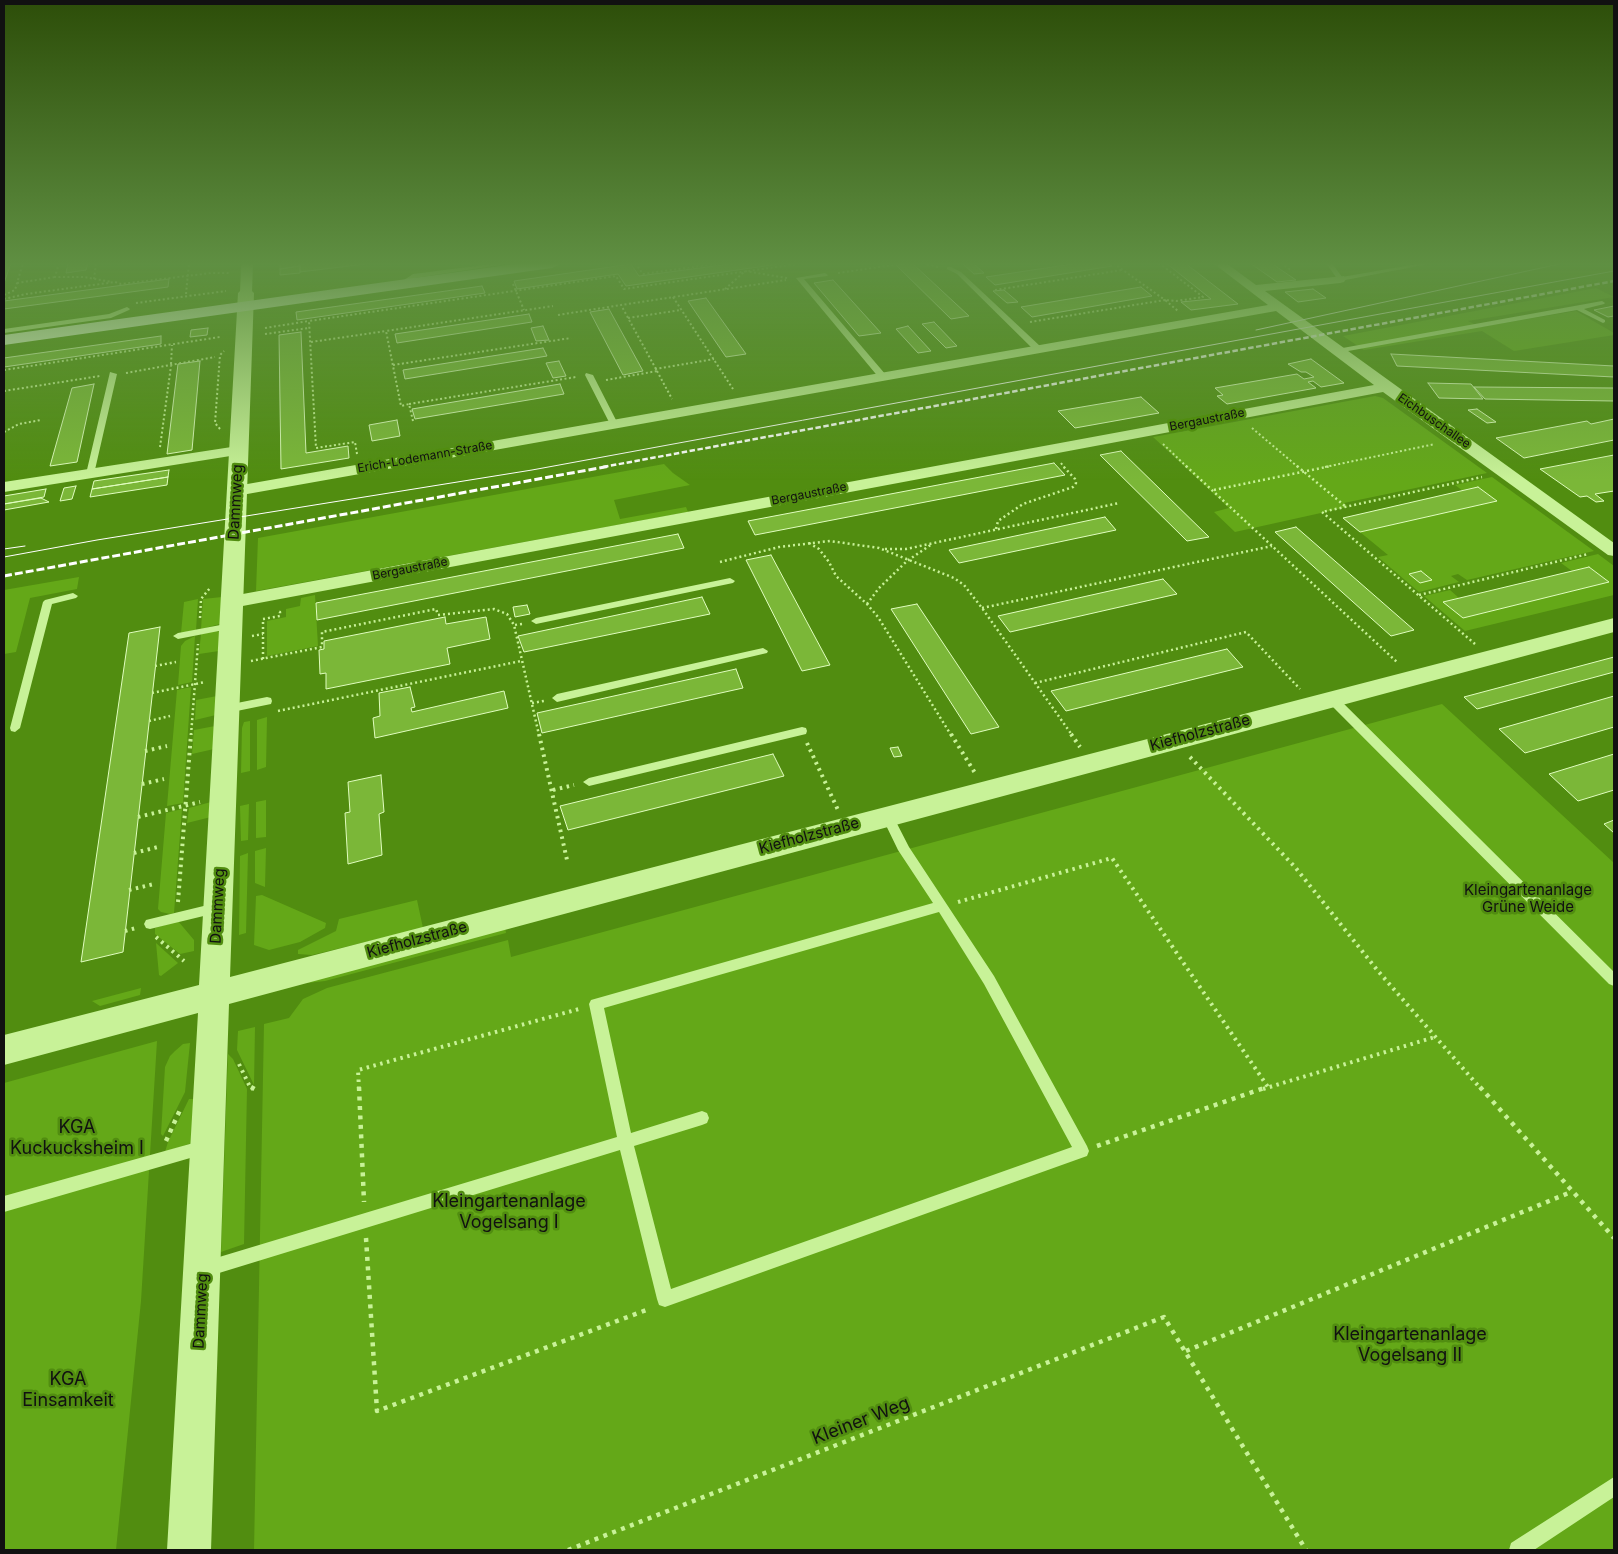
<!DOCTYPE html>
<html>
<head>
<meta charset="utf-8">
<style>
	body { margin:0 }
	#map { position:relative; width:1618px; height:1554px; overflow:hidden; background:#518d10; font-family:Inter,sans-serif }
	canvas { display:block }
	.frame { position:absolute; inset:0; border:5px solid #111; pointer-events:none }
</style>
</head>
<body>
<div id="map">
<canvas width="1618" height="1554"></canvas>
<div class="frame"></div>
</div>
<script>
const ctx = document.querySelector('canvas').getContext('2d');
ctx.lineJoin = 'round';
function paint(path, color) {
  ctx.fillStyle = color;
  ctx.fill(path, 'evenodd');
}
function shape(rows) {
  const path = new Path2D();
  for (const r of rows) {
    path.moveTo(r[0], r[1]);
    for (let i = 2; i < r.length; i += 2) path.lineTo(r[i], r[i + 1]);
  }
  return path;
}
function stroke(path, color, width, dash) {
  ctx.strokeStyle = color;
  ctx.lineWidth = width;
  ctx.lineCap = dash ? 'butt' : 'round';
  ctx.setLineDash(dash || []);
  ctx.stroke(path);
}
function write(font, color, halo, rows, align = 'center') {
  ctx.font = font + ' Inter,sans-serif';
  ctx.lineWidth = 5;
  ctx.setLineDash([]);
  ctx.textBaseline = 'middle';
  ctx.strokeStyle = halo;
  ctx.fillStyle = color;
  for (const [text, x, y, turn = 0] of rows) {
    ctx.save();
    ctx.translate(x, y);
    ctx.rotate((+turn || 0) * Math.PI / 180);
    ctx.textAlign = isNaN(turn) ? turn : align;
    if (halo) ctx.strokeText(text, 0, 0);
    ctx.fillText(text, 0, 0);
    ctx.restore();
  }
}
const green = shape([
	[1596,288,1614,297,1468,321,1480,327,1576,311,1614,333,1614,335,1514,351,1482,331,1364,350,1343,336],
	[1375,396,1383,398,1487,473,1344,503,1348,507,1235,532,1214,512,1229,508,1153,437],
	[664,464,673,473,690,485,614,500,620,519,686,507,688,512,256,591,258,538],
	[1492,477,1594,551,1467,580,1458,574,1451,576,1459,582,1419,592,1378,557,1388,555,1360,532,1497,501,1478,487,1463,491,1455,485],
	[1598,554,1614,566,1614,595,1465,631,1424,596,1450,590,1459,598,1444,602,1463,618,1609,582,1589,567,1572,571,1561,563],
	[79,577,77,589,30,598,16,652,4,654,4,590],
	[315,595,318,646,267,656,267,621,286,617,286,609,300,606,301,598],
	[222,597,220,624,201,629,203,599],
	[198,599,196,630,181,633,184,602],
	[216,631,220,632,219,651,199,654,201,634],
	[195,636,192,682,178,685,181,646,185,641],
	[191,687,183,803,167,806,177,690],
	[217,696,216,715,195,720,196,700],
	[1442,704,1614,863,1614,1550,254,1550,264,1024,289,1018,303,999,327,988,508,940,511,957],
	[267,717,266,767,257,770,257,720],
	[250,721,250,771,241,773,242,728,244,722],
	[215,726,214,749,192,754,194,730],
	[266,800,266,837,256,838,256,802],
	[211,802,211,817,187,823,189,808],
	[249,804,248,840,241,841,240,806],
	[182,809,174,913,170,914,161,912,158,909,166,813],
	[266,848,265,887,255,883,255,851],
	[248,853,246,933,239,935,240,856],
	[262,895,326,923,325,928,300,942,269,950,254,945,256,896],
	[417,900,423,928,312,955,298,954,298,950,336,931,339,919],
	[178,921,194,940,194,951,180,954,155,934,155,928],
	[505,927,506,933,325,981,307,983,309,981],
	[156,943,178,963,161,976,159,975],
	[141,988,140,995,100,1006,92,1001],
	[255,1027,254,1085,237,1050,238,1031],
	[157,1041,141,1301,116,1550,4,1550,4,1083],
	[190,1043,185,1092,163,1136,161,1134,165,1067,170,1056,175,1051,183,1044],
	[228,1054,233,1059,247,1089,244,1244,221,1252],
	[189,1099,195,1099,192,1143,165,1152,168,1142]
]);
const building = shape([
	[4,263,11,263,4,283,4,263],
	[68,263,88,263,86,270,66,273,68,263],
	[280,263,300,263,300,266,280,269,280,263],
	[310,263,373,263,300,272,300,265,310,263],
	[738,263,786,263,626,286,618,274,517,289,514,281,631,264,639,276,738,263],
	[912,263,969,316,951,319,896,265,912,263],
	[962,263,973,263,984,273,974,274,962,263],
	[1079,263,1107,263,1112,266,995,285,986,277,1079,263],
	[1166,263,1185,263,1238,304,1191,310,1181,302,1211,299,1166,263],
	[1250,263,1271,263,1296,280,1277,282,1250,263],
	[300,266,300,273,280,275,280,269,300,266],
	[169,279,168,287,4,309,4,301,169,279],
	[833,280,881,333,859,336,814,283,833,280],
	[482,286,485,293,297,320,296,312,482,286],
	[1141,287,1152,296,1032,317,1021,307,1141,287],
	[1313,289,1326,298,1298,302,1285,292,1313,289],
	[1004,290,1018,302,1007,303,993,291,1004,290],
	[706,298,746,354,726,357,688,301,706,298],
	[1614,306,1614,316,1608,317,1594,310,1614,306],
	[609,309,643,371,623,375,590,312,609,309],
	[529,314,532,322,397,343,395,334,529,314],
	[934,322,957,346,946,348,922,324,934,322],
	[543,326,549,340,536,341,531,328,543,326],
	[908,326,931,351,918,353,896,329,908,326],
	[208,328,207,335,190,337,191,330,208,328],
	[301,332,306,453,348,446,349,458,281,469,279,335,301,332],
	[161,336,161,344,4,367,4,358,161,336],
	[543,348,547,356,405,379,403,370,543,348],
	[1391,354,1614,366,1614,377,1397,366,1391,354],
	[1311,359,1344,383,1321,387,1313,381,1308,382,1316,388,1227,404,1217,396,1223,395,1215,388,1297,374,1304,379,1314,377,1306,372,1301,372,1288,364,1311,359],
	[200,361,192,450,167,454,178,364,200,361],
	[559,361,566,376,553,378,546,363,559,361],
	[1428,383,1471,384,1483,399,1439,398,1428,383],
	[94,384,77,462,50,466,72,388,94,384],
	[560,384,564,394,415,419,412,409,560,384],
	[1474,387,1614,388,1614,401,1485,399,1474,387],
	[1141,397,1159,413,1075,428,1058,411,1141,397],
	[1477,409,1496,422,1487,423,1468,410,1477,409],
	[1614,419,1614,440,1524,458,1496,438,1587,421,1591,424,1614,419],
	[397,420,400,436,372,441,369,425,397,420],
	[1121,451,1209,537,1187,541,1100,455,1121,451],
	[1614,455,1614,491,1595,494,1604,501,1596,502,1587,496,1580,497,1540,469,1614,455],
	[1054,463,1065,475,755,535,748,521,1054,463],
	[169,470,168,477,92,489,94,481,169,470],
	[168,477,167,485,90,497,92,489,168,477],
	[76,486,72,499,60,501,64,488,76,486],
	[1478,487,1497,501,1360,532,1343,518,1478,487],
	[46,489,44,497,4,504,4,496,46,489],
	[41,498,49,502,4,510,4,504,41,498],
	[1105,517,1116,530,959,563,949,550,1105,517],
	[1296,527,1414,630,1391,636,1275,532,1296,527],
	[678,534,684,548,317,620,316,603,678,534],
	[771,555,830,665,802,671,746,560,771,555],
	[1589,567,1609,582,1463,618,1443,602,1589,567],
	[1421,571,1432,580,1420,583,1409,574,1421,571],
	[1163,579,1177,594,1010,632,998,616,1163,579],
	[702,597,710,614,524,652,518,636,702,597],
	[917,604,999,727,971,734,891,609,917,604],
	[527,605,530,614,515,617,513,607,527,605],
	[445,617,446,624,486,617,490,639,447,648,450,664,326,689,326,673,320,674,319,650,324,649,324,641,445,617],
	[160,627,123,952,81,962,129,633,160,627],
	[1227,649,1243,667,1066,711,1051,691,1227,649],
	[1614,657,1614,672,1477,709,1464,697,1614,657],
	[736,669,743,688,542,733,537,713,736,669],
	[410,687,415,707,411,708,412,712,504,691,508,708,375,738,373,718,380,716,379,693,410,687],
	[1614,696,1614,727,1525,753,1499,729,1614,696],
	[898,747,902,756,894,757,890,748,898,747],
	[773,754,784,776,568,830,560,806,773,754],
	[1614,754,1614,790,1578,801,1549,774,1614,754],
	[381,775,384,812,379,814,382,855,348,864,345,813,350,812,348,782,381,775],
	[1614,820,1614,833,1604,824,1614,820]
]);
const pathFar3 = shape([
	[59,263,55,277,84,277,112,282],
	[635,263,643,274,721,263],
	[923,263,938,267],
	[1159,263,1203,297,1176,301,1165,300,1178,311],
	[1281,263,1292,271],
	[569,264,580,263],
	[838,273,906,263],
	[94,279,96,263],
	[17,283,55,277],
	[513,284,524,310],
	[725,289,745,271,787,278],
	[995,290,1122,270],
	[186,294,189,263],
	[4,295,15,290,23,263],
	[673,297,733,389],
	[4,299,26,294,115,282,121,284,211,273,231,273],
	[136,303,226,291],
	[558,315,621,305],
	[628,318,681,310],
	[1030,322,1165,300,1113,263],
	[265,328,309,321],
	[265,334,309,328],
	[311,342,386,331],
	[171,364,172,345],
	[393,365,571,338],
	[655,369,714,359],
	[4,370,220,337],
	[657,371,672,399],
	[126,373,215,357],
	[606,380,657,371,621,305,786,280],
	[4,391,100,376],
	[409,404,576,377],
	[413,421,409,404,401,406,386,331,553,306],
	[1252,428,1298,467],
	[220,429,215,423,220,355,224,351],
	[4,432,19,424,41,420],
	[1163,444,1187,467],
	[160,447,171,366],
	[357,454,355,442,316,448,309,321,616,276,624,289,803,263],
	[1061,463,1064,467],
	[1325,467,1435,444]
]);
const pathFar2 = shape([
	[1186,466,1398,663],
	[1297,466,1345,506],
	[1214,490,1331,466],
	[996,529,998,521,1023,504,1073,487,1076,483,1075,479,1063,466],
	[809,543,819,549,829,562,836,576,867,604,878,617,951,735],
	[885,549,906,549,1119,503],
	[720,562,779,547,830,541,879,548,954,578,964,585,982,608,1072,735],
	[1419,595,1588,554],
	[867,604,879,588,907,561,932,544],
	[982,608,1272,546],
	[200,618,201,599,210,588],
	[522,624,514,625,539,735],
	[252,636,263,634],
	[1475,644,1322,512,1482,477],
	[263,659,263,619,280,616,280,612,277,612],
	[251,661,322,647,322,632,436,609,438,615,494,609,507,614,514,625],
	[155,666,176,662],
	[1035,683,1246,632,1300,689],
	[152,693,205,682],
	[532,703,544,701],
	[278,711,521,661],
	[149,721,170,716],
	[191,735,198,644]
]);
const pathFar1 = shape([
	[539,734,567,860],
	[951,734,975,773],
	[1071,734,1080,747],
	[807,743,838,810],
	[145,751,167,746],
	[1190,757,1295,867,1378,971,1481,1089],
	[142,784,164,779],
	[553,790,574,785],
	[138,817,200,802],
	[134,853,158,847],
	[129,890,154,884],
	[178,902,191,734],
	[958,902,1112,858,1268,1087],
	[125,931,136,928],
	[156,937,184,961],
	[239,1064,250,1087,253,1089],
	[359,1089,358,1070,579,1009],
	[1263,1089,1435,1037]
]);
const path = shape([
	[251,1087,258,1091],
	[359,1087,364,1202],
	[1480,1087,1614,1238],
	[166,1141,180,1110],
	[1097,1146,1267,1087],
	[366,1238,377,1411,649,1309],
	[1186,1351,1571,1192],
	[568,1550,1164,1317,1306,1550]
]);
const service = shape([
	[499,263,513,263,415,278,403,285,398,284,413,274,499,263],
	[1326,263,1332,263,1342,277,1422,263,1434,263,1340,281,1338,280,1326,263],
	[947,267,951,267,961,272,1041,347,1041,351,1035,351,957,274,947,269,947,267],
	[825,273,828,275,827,276,804,279,886,375,886,379,880,379,796,278,825,273],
	[1602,301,1605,303,1604,304,1584,309,1605,320,1605,322,1603,323,1577,310,1337,353,1333,351,1337,349,1602,301],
	[127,307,130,309,129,310,111,318,4,333,4,329,109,314,127,307],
	[110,372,117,374,94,474,90,476,86,474,110,372],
	[586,373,593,375,618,424,617,426,610,424,585,375,586,373],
	[730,578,735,581,733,583,536,624,531,621,536,618,730,578],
	[73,593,78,596,76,598,52,604,20,728,15,732,11,731,10,728,43,602,45,600,73,593],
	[231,623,234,624,236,626,234,628,178,639,173,636,178,633,231,623],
	[763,648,768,651,767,653,557,702,552,698,557,694,763,648],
	[1332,695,1336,696,1614,972,1614,986,1609,984,1328,702,1327,699,1332,695],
	[267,697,271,698,272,701,271,704,227,713,222,709,227,705,267,697],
	[802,727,806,728,807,731,806,734,589,786,583,782,589,778,802,727],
	[887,811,891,812,909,847,994,976,1087,1146,1089,1151,1087,1156,665,1307,659,1305,657,1299,620,1150,206,1277,200,1275,198,1269,200,1263,206,1261,617,1137,589,1004,591,1000,933,903,898,850,881,815,883,812,887,811],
	[939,912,984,984,1072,1147,671,1289,634,1146,702,1125,707,1123,709,1118,707,1113,702,1111,631,1133,604,1008,939,912],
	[216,903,220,904,222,908,220,912,216,913,150,929,146,928,144,924,146,920,150,919,216,903],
	[204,1140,209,1142,211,1147,209,1152,204,1154,4,1212,4,1196,204,1140],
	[1614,1477,1614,1497,1534,1550,1509,1550,1511,1543,1614,1477]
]);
const minor = shape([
	[241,263,253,263,252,293,246,297,240,293,241,263],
	[1213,263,1226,263,1256,285,1344,276,1346,279,1344,282,1340,283,1265,291,1614,543,1614,556,1608,555,1383,392,232,608,226,606,223,602,226,598,232,596,1374,385,1276,311,236,496,230,494,228,491,230,488,236,486,1268,305,1213,263],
	[238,446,243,448,246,451,243,454,4,492,4,482,238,446]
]);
const tertiary = shape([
	[246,288,251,290,254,293,230,977,1614,618,1614,632,229,1004,211,1550,167,1550,198,1013,4,1065,4,1035,199,985,238,293,241,290,246,288]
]);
const primary = shape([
	[522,263,560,263,557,266,552,268,4,345,4,335,522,263]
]);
const tram = shape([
	[1256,330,1564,263],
	[4,549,25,546],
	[4,557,97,540,532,470,1614,271]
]);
const railFar1 = shape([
	[603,467,1614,281]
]);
const rail = shape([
	[4,576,610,466]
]);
const farStreetnames = [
	["Bergaustraße",1207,420,-11],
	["Eichbuschallee",1434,421,35],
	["Erich-Lodemann-Straße",425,457,-10],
	["Bergaustraße",809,494,-11],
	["Bergaustraße",410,569,-11]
];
const streetNames = [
	["Dammweg",236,502,-87],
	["Kiefholzstraße",1200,733,-15],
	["Kiefholzstraße",809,836,-15],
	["Dammweg",218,906,-87],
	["Kiefholzstraße",417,940,-15],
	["Dammweg",201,1311,-87]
];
const parkNames = [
	["Kleingartenanlage",1528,890],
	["Grüne Weide",1528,907]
];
const nearParknames = [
	["KGA",77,1128],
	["Kuckucksheim I",77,1149],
	["Kleingartenanlage",509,1202],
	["Vogelsang I",509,1223],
	["Kleingartenanlage",1410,1335],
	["Vogelsang II",1410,1356],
	["KGA",68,1380],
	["Einsamkeit",68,1401]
];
const nearStreetnames = [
	["Kleiner Weg",861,1421,-21]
];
paint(green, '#64a818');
paint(building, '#7bb738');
stroke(building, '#e0fdbf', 1);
stroke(pathFar3, '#c8f298', 2, [2, 2.5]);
stroke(pathFar2, '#c8f298', 2.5, [2, 3]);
stroke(pathFar1, '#c8f298', 4, [2.5, 4.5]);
stroke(path, '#c8f298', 4.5, [4, 5.5]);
paint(service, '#c8f298');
paint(minor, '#c8f298');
paint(tertiary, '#c8f298');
paint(primary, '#f0ffe3');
stroke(tram, '#fff', 1);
stroke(railFar1, '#fff', 2.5, [5.5, 2.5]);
stroke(rail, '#fff', 3, [8, 3]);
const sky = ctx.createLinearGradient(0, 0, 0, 480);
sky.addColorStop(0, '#2d4e09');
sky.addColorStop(0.55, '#5f8f42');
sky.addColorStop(1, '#5f8f4200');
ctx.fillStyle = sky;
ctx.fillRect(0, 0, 1618, 480);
write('12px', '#111', '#518d10', farStreetnames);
write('15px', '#111', '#518d10', streetNames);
write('15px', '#111', '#518d10', parkNames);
write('18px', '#111', '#518d10', nearParknames);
write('18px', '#111', '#518d10', nearStreetnames);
</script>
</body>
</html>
